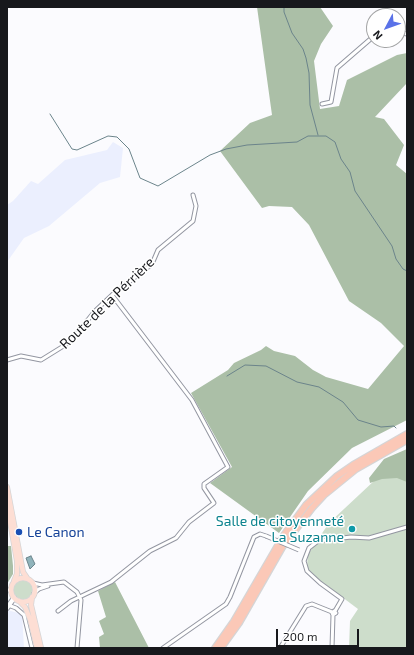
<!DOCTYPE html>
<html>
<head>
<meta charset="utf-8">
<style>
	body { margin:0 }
	#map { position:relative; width:414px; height:655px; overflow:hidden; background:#fbfbfe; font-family:"Exo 2",sans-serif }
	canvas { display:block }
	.frame { position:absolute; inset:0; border:8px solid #17181c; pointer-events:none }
	.north { position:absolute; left:366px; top:8px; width:40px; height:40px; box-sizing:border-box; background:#fff; border:1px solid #a2a3a4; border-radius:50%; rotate:229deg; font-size:11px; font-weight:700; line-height:16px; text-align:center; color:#17181c }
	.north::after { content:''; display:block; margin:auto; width:14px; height:18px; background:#5a72e8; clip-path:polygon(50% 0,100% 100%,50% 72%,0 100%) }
	.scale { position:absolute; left:276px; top:629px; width:83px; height:18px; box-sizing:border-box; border:2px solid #17181c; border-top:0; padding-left:5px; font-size:12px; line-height:14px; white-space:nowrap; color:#17181c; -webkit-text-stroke:3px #fff; paint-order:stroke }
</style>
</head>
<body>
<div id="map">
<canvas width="414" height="655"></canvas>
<div class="frame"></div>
<div class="north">N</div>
<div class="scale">200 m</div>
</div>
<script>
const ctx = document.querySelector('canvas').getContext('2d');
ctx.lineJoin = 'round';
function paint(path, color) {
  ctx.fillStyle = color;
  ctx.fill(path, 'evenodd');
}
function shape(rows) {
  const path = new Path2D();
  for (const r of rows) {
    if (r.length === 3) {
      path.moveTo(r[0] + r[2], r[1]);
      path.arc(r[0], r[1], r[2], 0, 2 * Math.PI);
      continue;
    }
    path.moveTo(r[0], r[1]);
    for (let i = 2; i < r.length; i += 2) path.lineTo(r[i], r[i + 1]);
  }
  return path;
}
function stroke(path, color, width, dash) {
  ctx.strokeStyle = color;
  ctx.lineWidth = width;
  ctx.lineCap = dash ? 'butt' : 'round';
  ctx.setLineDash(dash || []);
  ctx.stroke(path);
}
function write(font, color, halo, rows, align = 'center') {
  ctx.font = font + ' "Exo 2",sans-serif';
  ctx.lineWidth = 3;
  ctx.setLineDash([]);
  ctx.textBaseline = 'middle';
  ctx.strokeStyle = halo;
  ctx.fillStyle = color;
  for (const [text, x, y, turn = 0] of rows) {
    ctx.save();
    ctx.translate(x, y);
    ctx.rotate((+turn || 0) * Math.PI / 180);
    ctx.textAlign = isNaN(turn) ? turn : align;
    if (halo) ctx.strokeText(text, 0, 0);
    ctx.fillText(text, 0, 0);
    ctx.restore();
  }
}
const built = shape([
	[113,142,123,148,120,177,100,183,49,226,24,238,7,262,7,205,13,201,31,181,38,184,65,160,107,150],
	[7,610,22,614,24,648,7,648]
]);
const green = shape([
	[407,458,407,648,349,648,350,621,358,609,310,573,307,565,308,554,329,523,375,480],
	[23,590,10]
]);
const forest = shape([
	[257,7,320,7,333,26,321,44,314,61,320,109,339,106,347,80,397,55,407,53,407,83,375,117,384,119,404,145,396,165,407,174,407,420,352,448,308,491,279,533,210,483,232,467,191,393,228,370,234,363,261,350,266,346,274,351,295,356,313,370,326,377,368,389,404,346,381,323,349,301,309,225,292,207,269,206,262,208,220,151,250,123,272,115],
	[407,449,407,482,397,478,382,479,370,483,369,478,384,459],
	[7,546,11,546,13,566,13,574,7,584],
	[115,582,149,648,100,648,99,637,104,634,99,621,106,617,98,591]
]);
const water = shape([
	[31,556,35,564,30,569,26,558,31,556]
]);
const stream = shape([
	[284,7,284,12,292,33,303,49,306,58,309,73,310,105,318,135],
	[50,114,72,149,77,150,108,136,117,137,129,149,140,178,158,186,210,155,226,149,247,145,297,142,308,136,326,136,335,142,341,159,350,172,355,191,392,246,396,259,403,269,407,271],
	[227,376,245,365,266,366,297,382,319,387,343,402,358,420,381,427,394,426,396,428]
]);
const street = shape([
	[398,32,407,34],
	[322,104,331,102,337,68,374,36],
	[7,360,21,356,41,360,70,342,95,311,112,295,152,264,158,250,193,221,196,206,193,195],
	[33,583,42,585,64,582,77,592,81,600,77,648],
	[7,590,10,590],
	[34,593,39,589,48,586],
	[8,605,16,608,24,615,32,648],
	[58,611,71,601,111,582,150,551,176,538,189,522,214,503,204,488,204,484,228,467,192,400,112,295],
	[335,611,342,599,320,583,307,571,304,561,309,548,318,541,351,537,369,538,407,527],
	[163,648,226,604,230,597,254,537,260,534,266,536],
	[280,648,306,606,312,604,332,612],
	[332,648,333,615,332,613,334,611,336,613,333,615]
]);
const secondary = shape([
	[7,608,14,598]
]);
const primary = shape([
	[7,487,23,572,27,578],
	[7,504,17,561,17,574,14,581],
	[23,590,12],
	[32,597,31,605,41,648],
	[19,601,25,607,30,619,37,648]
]);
const highway = shape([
	[215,648,234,621,284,535,306,505,337,476,353,465,407,434],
	[221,648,239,623,283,546,312,508,324,495,356,469,407,440]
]);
const streetBridge = shape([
	[266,536,299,550]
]);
const markers = [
	[352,529,4,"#0f9aa8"],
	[19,532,4,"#1a4fb4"]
];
const streetNames = [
	["Route de la Pérrière",107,303,-44]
];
const cultureNames = [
	["Salle de citoyenneté",344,521],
	["La Suzanne",344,537]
];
const transitNames = [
	["Le Canon",27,532]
];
paint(built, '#ebeffe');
paint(green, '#cdddcb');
paint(forest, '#abbfa7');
paint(water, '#8fb3bb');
stroke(water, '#6b848b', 1);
stroke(stream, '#6b848b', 1);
stroke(street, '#9396a1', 5);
stroke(secondary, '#9396a1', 6);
stroke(primary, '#d5d5d6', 6);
stroke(highway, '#d5d5d6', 8);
stroke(street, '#fff', 3);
stroke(secondary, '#fff', 4);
stroke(primary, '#fdded4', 4.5);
stroke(highway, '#fbc8b7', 5.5);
stroke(streetBridge, '#9396a1', 5, []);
stroke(streetBridge, '#fff', 3);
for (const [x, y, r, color] of markers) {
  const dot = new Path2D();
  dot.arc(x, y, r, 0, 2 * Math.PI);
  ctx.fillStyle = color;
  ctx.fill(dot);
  stroke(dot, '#fff', 1.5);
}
write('14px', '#17181c', '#fff', streetNames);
write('14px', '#0d838f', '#fff', cultureNames, 'right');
write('14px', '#164399', '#fff', transitNames, 'left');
</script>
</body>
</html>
